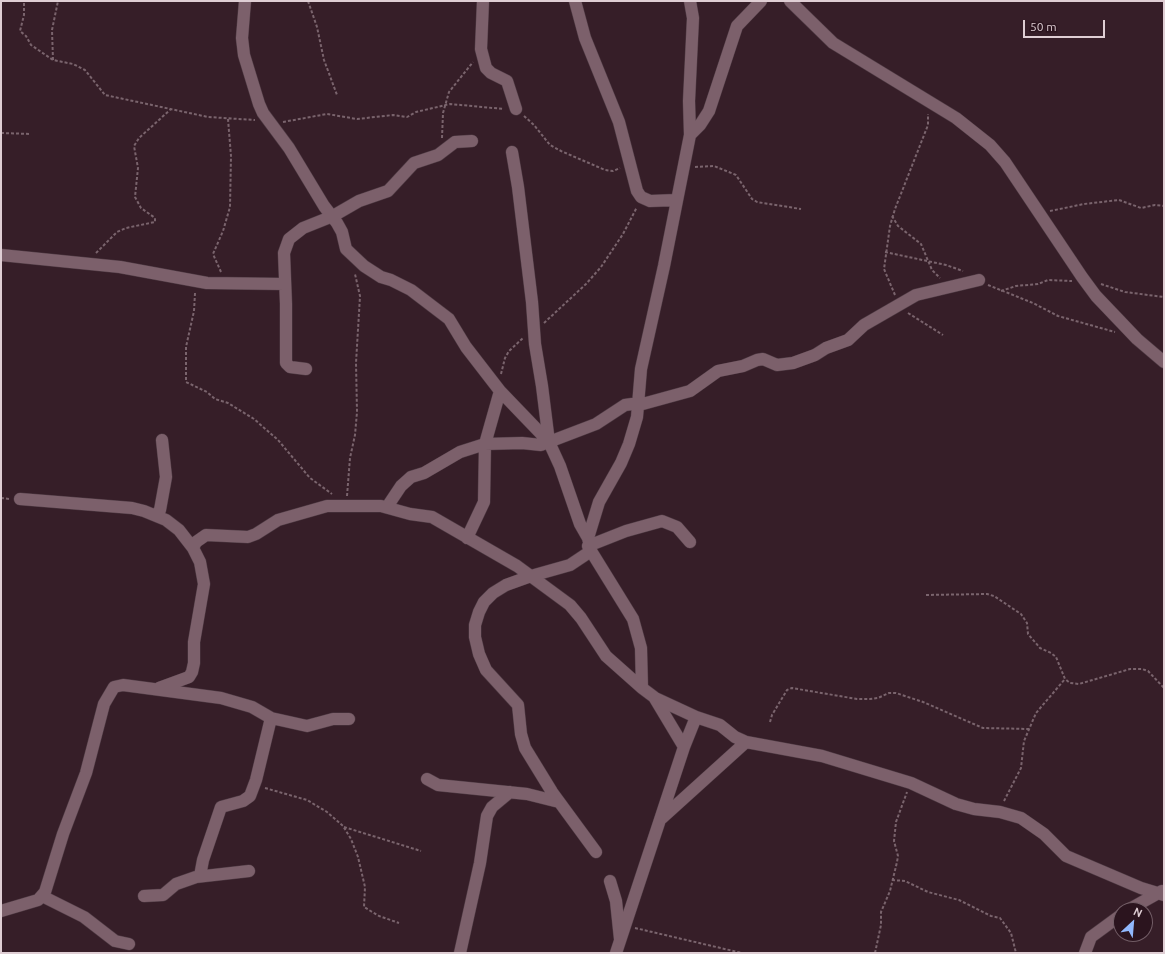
<!DOCTYPE html>
<html>
<head>
<meta charset="utf-8">
<style>
	body { margin:0 }
	#map { position:relative; width:1165px; height:954px; overflow:hidden; background:#361e28; font-family:Ubuntu,sans-serif }
	canvas { display:block }
	.frame { position:absolute; inset:0; border:2px solid #dfced4; pointer-events:none }
	.north { position:absolute; left:1113px; top:902px; width:40px; height:40px; box-sizing:border-box; background:#2b141e; border:1px solid #735e67; border-radius:50%; rotate:26deg; font-size:11px; font-weight:700; line-height:16px; text-align:center; color:#dfced4 }
	.north::after { content:''; display:block; margin:auto; width:14px; height:18px; background:#91b8fd; clip-path:polygon(50% 0,100% 100%,50% 72%,0 100%) }
	.scale { position:absolute; left:1023px; top:20px; width:82px; height:18px; box-sizing:border-box; border:2px solid #dfced4; border-top:0; padding-left:5px; font-size:12px; line-height:14px; white-space:nowrap; color:#dfced4; -webkit-text-stroke:3px #2b141e; paint-order:stroke }
</style>
</head>
<body>
<div id="map">
<canvas width="1165" height="954"></canvas>
<div class="frame"></div>
<div class="north">N</div>
<div class="scale">50 m</div>
</div>
<script>
const ctx = document.querySelector('canvas').getContext('2d');
ctx.lineJoin = 'round';
function shape(rows) {
  const path = new Path2D();
  for (const r of rows) {
    path.moveTo(r[0], r[1]);
    for (let i = 2; i < r.length; i += 2) path.lineTo(r[i], r[i + 1]);
  }
  return path;
}
function stroke(path, color, width, dash) {
  ctx.strokeStyle = color;
  ctx.lineWidth = width;
  ctx.lineCap = dash ? 'butt' : 'round';
  ctx.setLineDash(dash || []);
  ctx.stroke(path);
}
const path = shape([
	[308,1,317,27,324,60,337,95],
	[24,3,24,15,20,31,26,36,31,45,53,60,73,64,85,70,105,95,208,117,255,120],
	[53,60,52,30,58,1],
	[524,116,534,125,550,145,561,151,605,170,613,171,620,168],
	[283,122,327,114,357,119,393,115,407,117,416,112,450,104,504,109],
	[1,133,31,134],
	[442,138,443,113,449,92,473,62],
	[695,167,714,166,736,175,752,199,757,202,801,209],
	[1050,211,1084,204,1119,200,1141,208,1155,205,1164,206],
	[892,216,898,226,921,244,932,270,940,278],
	[885,252,946,265,963,271],
	[96,253,117,232,126,228,155,222,155,218,141,208,135,197,138,168,134,146,139,138,171,109],
	[221,272,213,254,223,231,230,207,231,156,228,119],
	[1101,284,1125,292,1164,297],
	[988,285,1033,303,1058,316,1115,332],
	[1001,291,1016,286,1038,284,1048,280,1072,281],
	[195,293,194,311,186,347,186,382,207,392,215,399,228,403,254,419,278,440,310,478,332,494],
	[895,295,884,269,890,226,895,209,928,125,928,114],
	[908,313,943,335],
	[544,323,586,284,601,267,623,234,637,207],
	[501,374,505,358,509,351,523,338],
	[347,496,350,458,355,435,357,412,356,363,360,296,355,274],
	[1,498,10,499],
	[926,595,987,594,994,596,1021,614,1027,623,1028,634,1040,648,1051,653,1056,657,1065,679,1070,683,1079,684,1130,669,1142,669,1148,671,1164,688],
	[770,722,772,715,787,690,792,688,857,699,870,699,878,698,889,693,896,693,923,702,983,728,1029,729],
	[265,788,307,800,327,812,343,826,351,839,358,857,365,887,364,907,379,916,399,923],
	[1004,801,1021,768,1024,741,1036,713,1065,679],
	[344,827,421,851],
	[892,880,905,881,928,892,959,900,991,916,1000,918,1011,933,1016,953],
	[635,928,742,953],
	[875,953,881,925,881,912,890,891,897,862,898,856,894,841,896,822,907,792]
]);
const street = shape([
	[245,1,242,38,244,55,259,104,263,113,289,148,324,206,337,223,342,232,346,249,364,266,381,277,391,280,411,290,449,319,466,347,500,391,549,442,560,466,580,524,588,538],
	[483,1,481,49,486,68,491,73,507,81,516,109],
	[575,1,585,38,619,122,637,191,641,197,650,201,676,200],
	[790,1,833,43,956,118,990,145,1005,162,1082,277,1096,296,1137,339,1164,362],
	[690,135,700,125,709,111,737,26,761,1],
	[512,152,518,187,532,302,535,344,542,386,549,442],
	[1,255,120,267,207,283,285,284],
	[306,369,290,367,286,363,286,304,284,253,289,239,303,228,333,216,359,201,388,191,414,163,438,155,455,142,472,141],
	[20,499,132,508,144,511,166,520,179,530,193,548,200,562,204,584,194,642,194,663,192,672,189,677,159,688],
	[387,507,401,486,411,477,424,473,460,452,485,444,522,443,541,445,596,424,625,405,632,404,639,405,690,391,718,371,743,366,757,360,763,359,777,365,793,363,815,355,826,348,848,340,864,325,916,295,979,280],
	[156,515,160,510,166,477,162,440],
	[467,538,484,502,485,444,500,391],
	[588,546,626,531,662,521,677,527,690,542],
	[193,548,196,542,206,535,248,537,256,534,278,520,327,506,381,506,410,514,432,517,517,566,570,605,581,618,606,656,642,688],
	[591,551,570,565,531,576,506,585,493,593,484,602,479,612,475,625,475,637,479,654,486,670,518,705,521,734,525,748,552,792,596,852],
	[655,698,696,717,720,725,735,737,746,742,822,756,911,783,956,804,974,809,1000,812,1021,818,1044,834,1066,856,1141,888,1164,895],
	[271,718,307,726,333,719,349,719],
	[684,747,696,717],
	[427,779,438,785,527,794,559,802],
	[662,818,746,742],
	[610,881,616,901,620,939],
	[42,896,84,917,115,941,129,944],
	[144,896,163,895,176,884,196,877,249,871],
	[1128,910,1162,891],
	[1,911,38,900,45,892,63,834,86,773,104,704,114,687,123,685,221,698,252,707,271,718,256,780,250,796,243,801,221,807,203,860,200,876],
	[460,953,480,863,487,816,492,807,510,792],
	[616,953,684,747,654,697,642,688,641,648,633,619,591,551,588,538,599,502,621,463,629,444,637,417,641,369,664,266,690,135,689,101,693,18,690,1],
	[1085,953,1091,937,1121,915]
]);
stroke(street, '#4f3b44', 13);
stroke(path, '#7a646d', 2, [3, 2]);
stroke(street, '#7c606b', 12);
</script>
</body>
</html>
